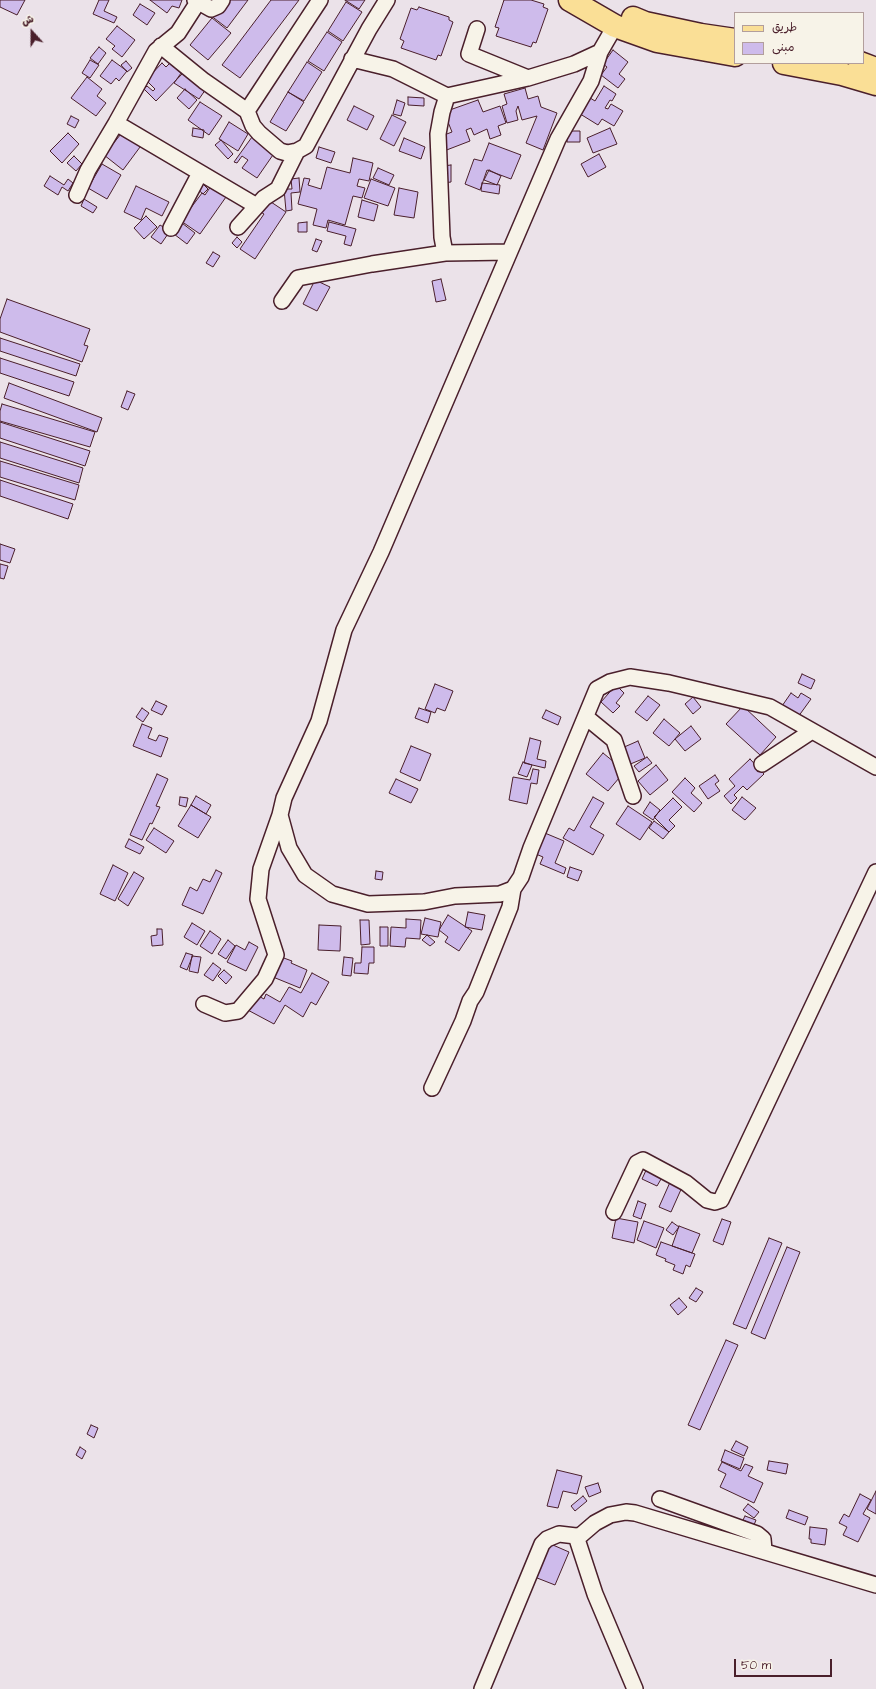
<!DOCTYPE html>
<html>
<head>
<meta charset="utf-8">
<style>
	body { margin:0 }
	#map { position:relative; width:876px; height:1689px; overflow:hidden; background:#ebe2e9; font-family:"Architects Daughter","Playpen Sans Arabic",sans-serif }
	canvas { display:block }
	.legend { position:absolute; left:734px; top:12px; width:130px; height:52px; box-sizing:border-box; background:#f7f3e8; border:1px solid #b29e9c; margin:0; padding:5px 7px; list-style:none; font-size:12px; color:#4a1f2b }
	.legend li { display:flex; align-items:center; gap:8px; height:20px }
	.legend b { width:20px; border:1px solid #b29e9c }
	.north { position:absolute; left:12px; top:12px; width:40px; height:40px; -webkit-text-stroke:3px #f7f3e8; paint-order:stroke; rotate:339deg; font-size:11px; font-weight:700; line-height:16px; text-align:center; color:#4a1f2b }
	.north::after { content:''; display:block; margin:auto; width:14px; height:18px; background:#4a1f2b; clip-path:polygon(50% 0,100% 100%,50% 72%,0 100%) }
	.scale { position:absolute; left:734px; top:1659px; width:98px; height:18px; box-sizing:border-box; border:2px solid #4a1f2b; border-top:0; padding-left:5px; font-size:12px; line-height:14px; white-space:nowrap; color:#4a1f2b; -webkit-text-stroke:3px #f7f3e8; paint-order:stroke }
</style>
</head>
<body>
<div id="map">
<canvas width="876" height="1689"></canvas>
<ul class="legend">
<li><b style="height:5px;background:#fadf96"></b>طريق</li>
<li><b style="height:11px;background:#cebbeb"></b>مبنى</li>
</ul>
<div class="north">ش</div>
<div class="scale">50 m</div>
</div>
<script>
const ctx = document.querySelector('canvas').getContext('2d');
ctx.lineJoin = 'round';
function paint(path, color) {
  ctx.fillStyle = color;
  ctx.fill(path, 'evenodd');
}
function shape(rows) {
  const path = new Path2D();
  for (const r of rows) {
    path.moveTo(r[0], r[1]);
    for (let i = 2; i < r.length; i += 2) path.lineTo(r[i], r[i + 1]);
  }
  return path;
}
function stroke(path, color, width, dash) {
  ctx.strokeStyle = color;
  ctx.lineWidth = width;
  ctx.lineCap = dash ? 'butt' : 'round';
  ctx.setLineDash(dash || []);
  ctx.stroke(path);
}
const building = shape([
	[0,0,25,0,17,15,0,7,0,0],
	[99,0,109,0,104,11,117,17,114,23,93,14,99,0],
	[150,0,182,0,179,8,172,6,167,13,150,0],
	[221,0,248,0,227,28,210,15,221,0],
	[271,0,299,0,240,78,222,65,271,0],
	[345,0,365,0,359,9,345,0],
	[504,0,531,0,544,4,543,7,548,9,536,43,533,42,531,47,496,36,499,28,495,27,504,0],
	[346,2,362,12,343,41,328,31,346,2],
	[140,4,155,13,147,25,133,15,140,4],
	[419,7,449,17,449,20,453,22,441,56,438,55,436,60,401,48,404,41,400,39,411,8,417,10,419,7],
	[212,18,231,33,208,60,190,45,212,18],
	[117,26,135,40,122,57,112,49,115,46,106,39,117,26],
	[327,32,342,42,324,71,308,61,327,32],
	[99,47,106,53,98,64,90,58,99,47],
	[613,50,628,62,619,74,625,79,618,88,601,75,607,67,603,64,613,50],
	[90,60,99,65,90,78,82,73,90,60],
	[112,60,127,71,119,81,116,78,111,84,100,76,112,60],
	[126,61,132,68,127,72,121,65,126,61],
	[307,62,322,72,304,101,288,92,307,62],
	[162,63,166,67,170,63,182,74,156,101,144,89,147,86,153,91,155,89,146,80,162,63],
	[184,69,208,86,199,99,174,83,184,69],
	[87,77,102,89,97,96,106,103,96,116,71,98,87,77],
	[604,86,616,94,612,101,610,100,605,108,608,109,611,104,623,111,614,126,602,119,598,125,577,112,587,96,595,101,604,86],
	[525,88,528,99,538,96,541,107,557,113,543,150,526,143,537,116,522,120,518,106,516,111,518,120,507,123,502,106,507,104,504,94,525,88],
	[185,89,197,100,189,109,177,98,185,89],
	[288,92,304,102,286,131,270,122,288,92],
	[408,97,424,98,424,106,408,105,408,97],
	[397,100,405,103,401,116,393,114,397,100],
	[478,100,483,112,500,106,506,123,498,126,501,135,490,139,487,129,474,135,471,128,466,130,470,141,444,151,439,137,452,132,444,112,478,100],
	[200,102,222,116,209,135,188,120,200,102],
	[354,106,374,116,367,130,347,120,354,106],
	[392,115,406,122,394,146,380,139,392,115],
	[71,116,79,120,75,128,67,124,71,116],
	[229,122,248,134,238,151,219,139,229,122],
	[193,128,204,130,203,138,192,136,193,128],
	[610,128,617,144,593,153,587,138,610,128],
	[125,129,143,143,123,170,104,155,125,129],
	[567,131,580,131,580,142,567,142,567,131],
	[68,133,79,144,62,163,50,151,68,133],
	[252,137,275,152,257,178,242,168,248,160,242,156,237,163,234,162,252,137],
	[404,138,425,147,421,159,399,151,404,138],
	[221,140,233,154,228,159,215,145,221,140],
	[489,143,521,155,511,179,487,170,480,190,465,184,474,159,482,161,489,143],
	[319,147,335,152,331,163,316,158,319,147],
	[599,154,606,167,588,177,581,164,599,154],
	[74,156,82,164,76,171,67,163,74,156],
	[353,158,373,163,369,181,359,179,357,186,365,188,362,198,353,196,345,225,328,220,326,228,313,225,317,209,298,204,304,178,310,179,308,185,321,189,327,167,350,173,353,158],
	[102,164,121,175,107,199,88,188,102,164],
	[451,165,451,182,443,183,443,166,451,165],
	[378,168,394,175,389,185,373,178,378,168],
	[489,170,501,176,497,185,484,180,489,170],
	[50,176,64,185,68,179,73,183,68,191,62,187,58,195,44,186,50,176],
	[299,178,300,192,291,193,292,210,286,211,284,189,292,189,291,179,299,178],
	[371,179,395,188,388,206,364,198,371,179],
	[200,181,208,189,203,194,195,187,200,181],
	[482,183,500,185,499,194,481,191,482,183],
	[136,186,169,202,162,216,146,208,141,220,124,212,136,186],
	[211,186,226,197,200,234,181,221,202,193,205,195,211,186],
	[399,188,418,192,414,218,394,215,399,188],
	[262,196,286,212,255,259,240,249,264,214,254,208,262,196],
	[84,199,97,207,93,213,81,206,84,199],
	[362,200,378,205,374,221,358,217,362,200],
	[146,216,157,227,144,239,134,228,146,216],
	[174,217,195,233,187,244,170,231,161,244,151,237,160,225,165,228,174,217],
	[307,222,307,232,298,232,298,223,307,222],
	[329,222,356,229,351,246,344,244,346,236,327,231,329,222],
	[237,237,242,242,237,248,232,243,237,237],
	[316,239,322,241,317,252,312,250,316,239],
	[213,252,220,256,213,267,206,263,213,252],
	[441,279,446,300,436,302,432,281,441,279],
	[315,280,330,287,317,311,303,304,315,280],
	[7,299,90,329,84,345,88,346,82,362,0,332,0,319,7,299],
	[0,338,80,364,76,376,0,351,0,338],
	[0,358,74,382,69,396,0,373,0,358],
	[9,383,102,418,97,432,4,398,9,383],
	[127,391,135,394,128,410,121,407,127,391],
	[2,404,95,432,90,447,0,421,0,411,2,404],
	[0,422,90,451,85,466,0,438,0,422],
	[0,442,83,468,79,483,0,458,0,442],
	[0,461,79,485,75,500,0,477,0,461],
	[0,480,73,504,68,519,0,496,0,480],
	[0,544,15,549,10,563,0,560,0,544],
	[0,564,8,566,4,579,0,578,0,564],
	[802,674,815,680,811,689,798,683,802,674],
	[435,684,453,691,445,711,437,708,435,713,425,709,435,684],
	[616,685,624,693,616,703,620,706,613,713,601,702,616,685],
	[791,693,798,698,801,693,811,699,798,717,782,706,791,693],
	[648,696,660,705,647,721,635,712,648,696],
	[693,697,701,707,693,714,685,704,693,697],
	[156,701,167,706,162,715,151,710,156,701],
	[743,706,776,737,760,755,726,724,743,706],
	[142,708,149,713,143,722,136,717,142,708],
	[419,708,431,712,428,723,415,718,419,708],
	[546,710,561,717,558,725,542,718,546,710],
	[664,719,680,733,669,746,653,733,664,719],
	[142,724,152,728,148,738,156,741,159,735,168,738,161,757,133,746,142,724],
	[691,726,701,739,685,751,675,739,691,726],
	[530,738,541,741,537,759,546,761,545,768,524,763,530,738],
	[638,741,645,758,628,765,622,748,638,741],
	[411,746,431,754,420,781,400,772,411,746],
	[603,753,625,771,608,791,586,774,603,753],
	[647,757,652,763,639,772,634,766,647,757],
	[750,759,764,774,747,790,743,786,734,795,737,798,731,804,724,796,735,786,729,779,750,759],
	[523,762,532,765,527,777,518,774,523,762],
	[656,765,668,780,650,795,638,781,656,765],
	[533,769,539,770,537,784,531,783,527,804,509,800,513,777,530,780,533,769],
	[157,774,168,779,156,806,160,807,152,824,150,823,142,840,130,835,157,774],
	[715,775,719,781,715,784,720,791,708,799,699,786,715,775],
	[685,778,695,788,691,793,702,803,694,812,672,792,685,778],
	[396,779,418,789,411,803,389,793,396,779],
	[196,796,211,805,206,814,191,805,196,796],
	[180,797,188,798,186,807,179,805,180,797],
	[593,797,604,803,590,827,604,835,593,855,563,838,569,828,574,831,593,797],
	[742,797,756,808,745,820,732,810,742,797],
	[673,798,682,807,669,820,675,826,669,832,654,817,673,798],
	[650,802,660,810,653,820,643,813,650,802],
	[191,805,211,817,198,838,178,826,191,805],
	[628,806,652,822,640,840,616,824,628,806],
	[654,821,669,832,663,839,649,828,654,821],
	[154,828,174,841,166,853,146,840,154,828],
	[540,831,564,841,555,863,566,868,564,874,540,864,543,857,531,852,540,831],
	[129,839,144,847,140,854,125,847,129,839],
	[113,865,128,873,115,901,100,894,113,865],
	[570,867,582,871,578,881,567,877,570,867],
	[216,870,222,873,203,914,182,905,190,887,197,891,203,879,210,882,216,870],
	[376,871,383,872,382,880,375,879,376,871],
	[134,872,144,878,128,906,118,899,134,872],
	[468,912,485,915,482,930,465,927,468,912],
	[448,915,472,931,459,951,445,942,448,937,439,930,448,915],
	[425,918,441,922,438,937,421,934,425,918],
	[406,919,421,920,420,939,406,938,405,947,390,946,391,927,406,928,406,919],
	[360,920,369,920,370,944,361,945,360,920],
	[192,923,205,931,197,945,184,937,192,923],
	[319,925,341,926,340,951,318,950,319,925],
	[380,927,388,927,388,946,380,946,380,927],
	[157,929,162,929,163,945,152,946,151,936,157,935,157,929],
	[210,931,221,939,212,954,200,946,210,931],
	[427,935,435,942,430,946,422,940,427,935],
	[228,940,235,946,226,959,218,954,228,940],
	[249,942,258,947,246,971,227,962,236,945,245,950,249,942],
	[362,947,374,947,374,963,369,963,368,974,354,973,355,963,361,963,362,947],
	[186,953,193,955,187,970,180,967,186,953],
	[192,956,201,957,198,973,189,971,192,956],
	[281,957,292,961,291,963,307,970,300,988,273,977,281,957],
	[344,957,353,958,351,976,342,975,344,957],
	[213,963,221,969,213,981,204,975,213,963],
	[224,970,232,977,226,984,218,976,224,970],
	[312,973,329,982,316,1005,311,1002,303,1017,285,1005,274,1024,244,1008,253,993,264,999,266,994,280,1002,289,987,301,993,312,973],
	[648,1166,664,1174,657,1186,642,1179,648,1166],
	[671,1180,683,1185,671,1212,659,1207,671,1180],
	[638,1201,646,1204,641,1219,633,1216,638,1201],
	[616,1218,638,1222,634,1243,612,1238,616,1218],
	[722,1219,731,1222,723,1245,713,1241,722,1219],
	[644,1221,664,1228,656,1248,637,1240,644,1221],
	[672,1222,679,1227,673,1235,666,1230,672,1222],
	[679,1226,700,1234,692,1253,672,1246,679,1226],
	[769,1238,782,1243,746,1329,733,1324,769,1238],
	[661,1242,695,1254,690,1267,686,1265,683,1274,673,1270,675,1265,665,1261,666,1259,656,1255,661,1242],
	[787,1247,800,1252,765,1339,751,1333,787,1247],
	[696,1288,703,1292,696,1302,689,1298,696,1288],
	[679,1298,687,1307,678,1315,670,1305,679,1298],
	[726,1340,738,1345,700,1430,688,1425,726,1340],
	[91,1425,98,1428,94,1438,87,1434,91,1425],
	[736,1441,748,1447,744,1456,731,1450,736,1441],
	[80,1447,86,1451,82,1459,76,1455,80,1447],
	[725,1450,744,1458,740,1469,721,1461,725,1450],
	[769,1461,788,1464,786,1474,767,1470,769,1461],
	[722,1462,741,1471,745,1464,753,1467,748,1476,763,1483,754,1503,720,1487,726,1474,718,1470,722,1462],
	[557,1470,582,1476,577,1494,563,1491,558,1508,547,1506,557,1470],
	[598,1483,601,1492,589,1497,585,1487,598,1483],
	[876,1491,876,1514,867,1509,876,1491],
	[860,1494,871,1500,863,1514,870,1518,858,1542,843,1535,847,1527,839,1523,844,1514,849,1517,860,1494],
	[583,1496,587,1501,575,1511,571,1506,583,1496],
	[748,1504,759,1512,754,1518,743,1510,748,1504],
	[789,1510,808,1517,805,1525,786,1518,789,1510],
	[745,1516,756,1520,754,1525,743,1520,745,1516],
	[810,1527,827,1529,825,1545,811,1543,811,1539,809,1539,810,1527],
	[546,1542,569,1552,555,1585,532,1576,546,1542]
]);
const street = shape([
	[195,0,211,9,218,6,222,0],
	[320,0,247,111,253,126,259,133,280,151,287,153,297,151,306,146,369,29,387,0],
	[477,29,469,54,528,78],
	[161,46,204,81,247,111],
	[600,52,591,81,558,139,381,552,344,630,319,721,284,798,280,815,289,848,305,875,332,894,368,904,424,902,455,896,500,894,513,889,521,877,531,848,597,689,610,682,630,677,669,683,770,707,876,767],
	[352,59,393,69,447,96,528,78,574,64,600,52,615,26],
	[116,123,255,205],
	[77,195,88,170,116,123,156,51,178,33,198,2],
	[238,227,264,198,278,189,297,151],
	[171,228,200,173],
	[445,253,442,237,438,134,442,112,447,96],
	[282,301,298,278,372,264,445,253,509,252],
	[586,717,614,740,633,796],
	[762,764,812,731],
	[204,1004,225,1013,238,1011,265,979,276,955,258,899,261,869,280,815],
	[432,1088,463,1021,470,1001,476,992,510,907,513,889],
	[614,1212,637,1163,643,1160,686,1183,707,1200,715,1202,721,1200,876,872],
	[660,1499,757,1534,763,1539,764,1550],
	[576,1536,595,1594,635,1689],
	[482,1689,542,1544,547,1539,559,1534,576,1536,581,1535,595,1523,610,1515,626,1512,635,1513,876,1585]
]);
const primary = shape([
	[570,0,615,26,657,41,735,55],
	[633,18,645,23,701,35,735,40],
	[784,63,842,74,876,84],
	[860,63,876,69]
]);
paint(building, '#cebbeb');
stroke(building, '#4a1f2b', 1);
stroke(street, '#4a1f2b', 18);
stroke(primary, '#4a1f2b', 25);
stroke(street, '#f7f3e8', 15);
stroke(primary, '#fadf96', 22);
</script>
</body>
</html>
